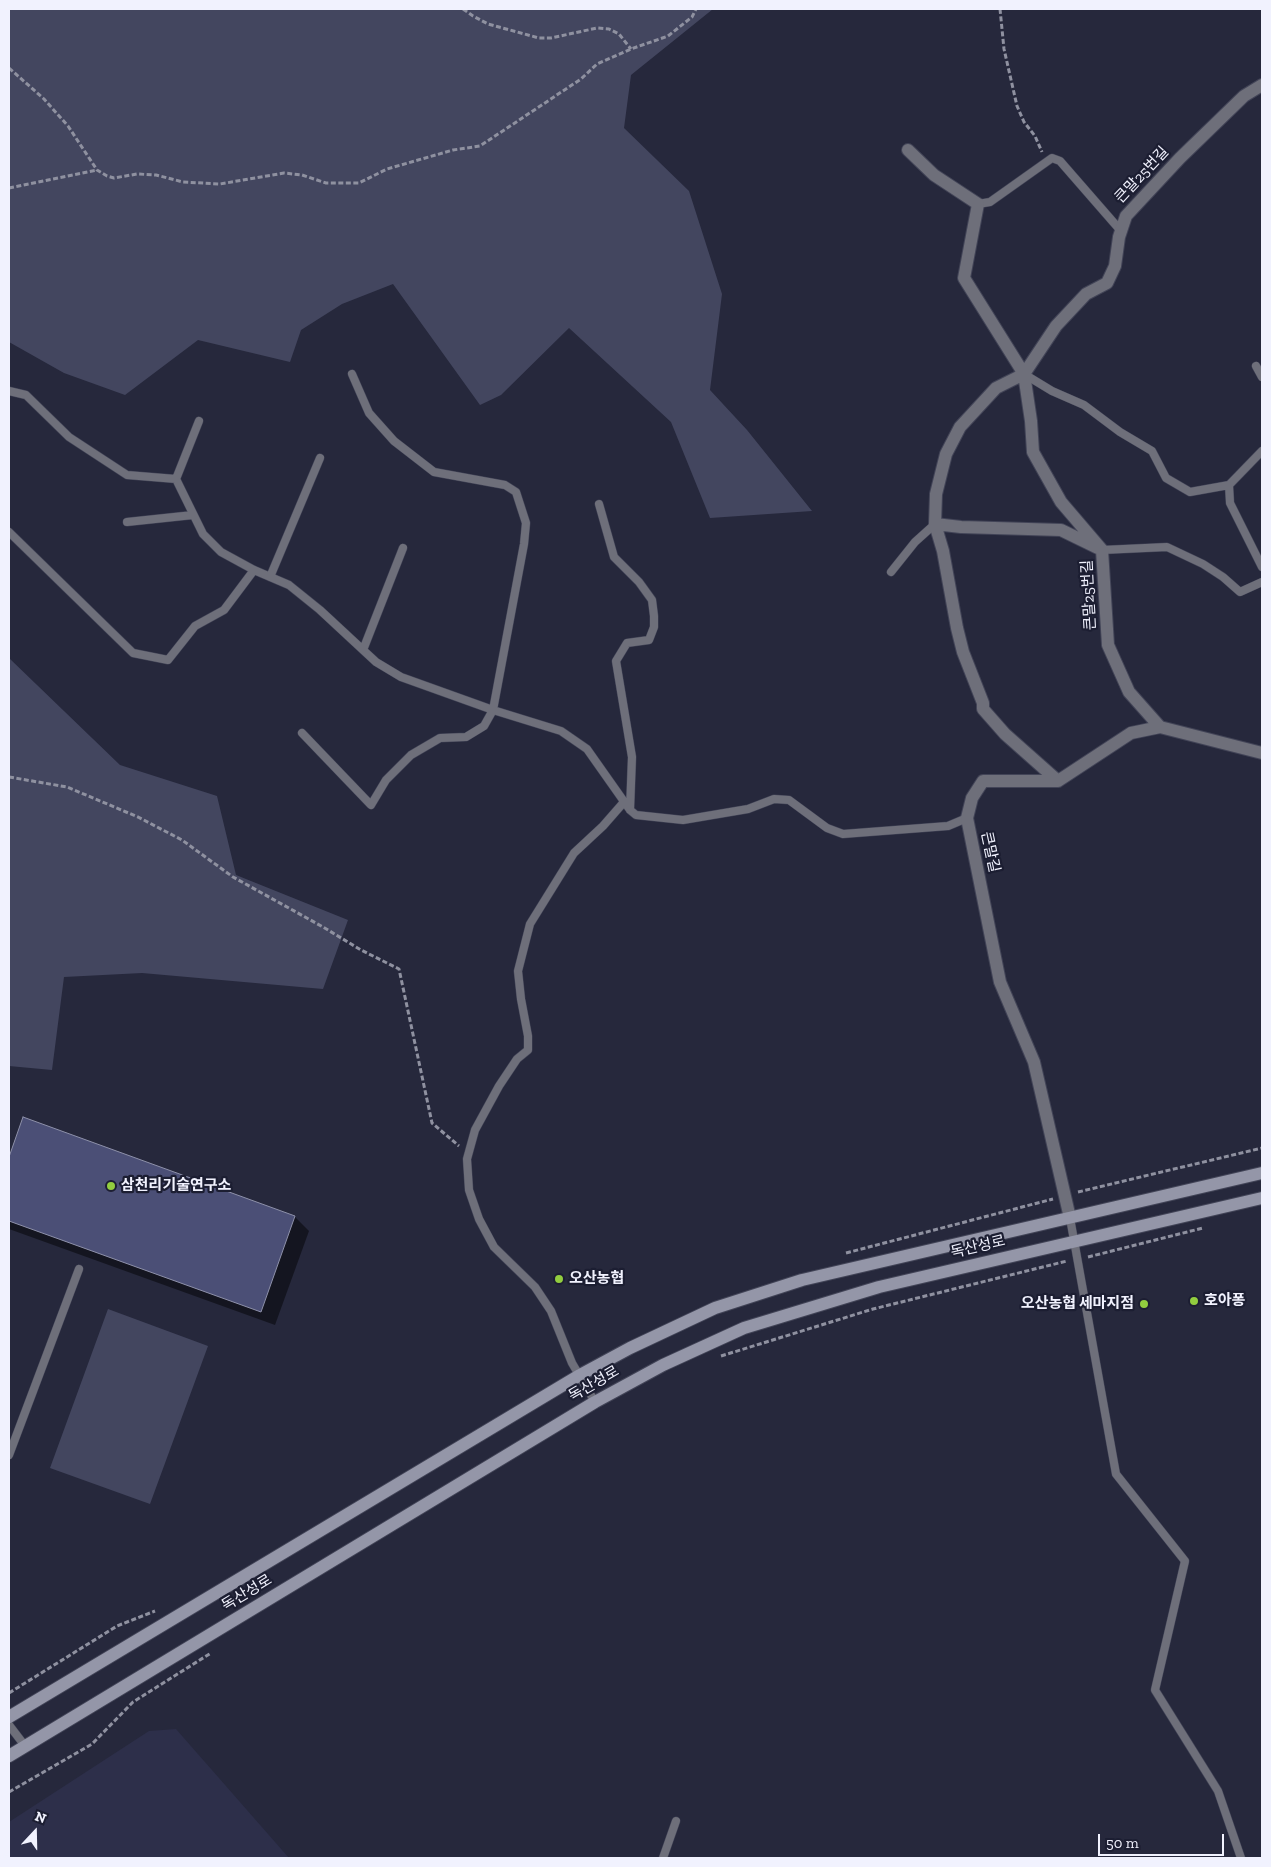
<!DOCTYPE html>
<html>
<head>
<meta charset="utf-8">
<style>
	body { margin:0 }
	#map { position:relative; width:1271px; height:1867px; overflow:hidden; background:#26283c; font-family:"Zilla Slab",serif }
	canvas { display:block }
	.frame { position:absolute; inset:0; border:10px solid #f1f2fe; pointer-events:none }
	.north { position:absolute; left:10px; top:1807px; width:50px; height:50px; -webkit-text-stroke:4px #1c1e32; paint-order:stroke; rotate:21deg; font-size:14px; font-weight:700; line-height:20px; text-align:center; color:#f1f2fe }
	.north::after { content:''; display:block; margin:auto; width:18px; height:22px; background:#f1f2fe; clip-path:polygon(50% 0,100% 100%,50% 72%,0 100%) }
	.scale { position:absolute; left:1098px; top:1834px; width:126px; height:22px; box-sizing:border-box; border:2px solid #f1f2fe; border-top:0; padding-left:6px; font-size:15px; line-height:18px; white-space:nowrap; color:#f1f2fe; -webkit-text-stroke:4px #1c1e32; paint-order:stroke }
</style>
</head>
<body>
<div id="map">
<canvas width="1271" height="1867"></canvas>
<div class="frame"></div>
<div class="north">N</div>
<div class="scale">50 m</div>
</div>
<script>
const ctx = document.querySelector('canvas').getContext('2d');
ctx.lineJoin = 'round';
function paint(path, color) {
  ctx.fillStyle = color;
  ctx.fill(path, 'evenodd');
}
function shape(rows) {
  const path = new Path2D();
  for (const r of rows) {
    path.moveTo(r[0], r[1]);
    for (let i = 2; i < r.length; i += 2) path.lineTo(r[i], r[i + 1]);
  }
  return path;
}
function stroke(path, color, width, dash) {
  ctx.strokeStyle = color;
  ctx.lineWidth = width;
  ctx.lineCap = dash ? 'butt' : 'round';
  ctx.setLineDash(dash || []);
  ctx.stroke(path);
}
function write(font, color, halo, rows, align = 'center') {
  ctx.font = font + ' "Zilla Slab","Noto Sans KR",serif';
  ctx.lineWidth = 4.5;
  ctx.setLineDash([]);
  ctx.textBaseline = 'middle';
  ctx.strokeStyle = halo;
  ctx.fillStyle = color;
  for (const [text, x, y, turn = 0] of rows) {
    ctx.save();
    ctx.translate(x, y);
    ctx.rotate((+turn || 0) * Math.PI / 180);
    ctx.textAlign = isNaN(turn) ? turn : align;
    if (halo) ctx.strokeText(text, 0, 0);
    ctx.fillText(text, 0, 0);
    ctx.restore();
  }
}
const built = shape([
	[176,1729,289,1858,9,1858,9,1822,149,1731]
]);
const green = shape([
	[9,9,713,9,631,75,624,128,689,191,722,294,710,390,747,430,812,511,710,518,671,422,569,328,501,395,480,405,393,284,342,304,301,330,290,362,198,340,125,395,64,373,9,342],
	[9,658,120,765,217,796,236,875,348,920,323,989,142,973,64,977,52,1070,9,1066],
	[108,1309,208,1346,150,1504,50,1468]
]);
const shadow = shape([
	[24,1119,295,1217,309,1231,275,1325,9,1229,9,1161]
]);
const building = shape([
	[23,1117,295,1216,261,1312,9,1221,9,1157,23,1117]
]);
const path = shape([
	[463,9,473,16,488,24,539,38,551,38,597,28,609,29,619,34,631,49],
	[1000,9,1004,49,1017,106,1024,122,1035,136,1042,152],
	[9,68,44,99,68,126,97,170,107,176,114,178,137,174,156,175,183,182,220,184,284,173,302,175,326,183,359,183,387,169,453,150,480,146,581,79,597,64,631,49,668,36,692,17,696,9],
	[9,188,97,170],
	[9,777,67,787,138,817,182,840,233,877,323,927,361,950,399,969,432,1123,459,1146],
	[1078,1192,1262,1148],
	[846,1253,1053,1199],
	[1088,1257,1203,1228],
	[721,1356,873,1309,1067,1261],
	[9,1693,117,1626,155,1611],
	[9,1792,92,1744,133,1702,211,1653]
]);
const lane = shape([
	[978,204,990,202,1052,158,1060,161,1121,231],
	[1256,366,1262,377],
	[1024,374,1052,391,1084,405,1120,432,1152,451,1166,478,1190,492,1229,485],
	[9,391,26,395,69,437,127,475,176,479,203,534,221,552,254,570,289,585,320,610,376,662,401,677,493,710,561,731,587,749,630,810,636,815,683,820,748,809,774,799,789,800,827,828,843,834,948,826,967,818],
	[1262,451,1229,485,1230,503,1262,567],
	[176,479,199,421],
	[599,504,614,557,639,582,652,600,654,616,654,627,649,640,627,643,616,661,632,757,630,810],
	[127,522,193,515],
	[9,532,133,653,168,660,195,626,224,610,254,570],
	[1102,550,1167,547,1203,564,1223,577,1240,592,1262,582],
	[891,572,915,542,935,524],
	[270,577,320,458],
	[363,650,403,548],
	[302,733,371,805,386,780,411,755,440,738,466,737,484,726,493,710,524,544,526,523,516,492,505,485,434,472,394,441,369,413,352,374],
	[1070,1218,1116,1474,1185,1561,1155,1690,1218,1791,1241,1858],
	[595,1402,572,1363,551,1311,535,1287,494,1247,479,1219,469,1190,467,1159,475,1130,499,1086,517,1059,528,1050,528,1036,521,999,518,971,530,924,574,853,603,826,624,802],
	[9,1455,79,1269],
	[9,1725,25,1746],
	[663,1858,676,1821]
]);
const street = shape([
	[908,150,934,175,978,204,964,278,1024,374,996,388,960,427,946,454,936,494,935,524,943,551,957,628,963,652,983,703,983,709,1005,734,1058,781],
	[935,524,961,527,1061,530,1098,548],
	[1160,727,1129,692,1108,645,1102,550,1061,502,1033,452,1031,421,1024,374,1056,326,1086,294,1107,283,1115,266,1119,237,1126,216,1180,158,1244,96,1262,85],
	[1070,1218,1034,1062,1000,982,967,818,972,798,983,781,1058,781,1131,733,1160,727,1262,753]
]);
const secondary = shape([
	[9,1717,580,1375,630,1348,715,1308,802,1280,1262,1173],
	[9,1756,595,1402,663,1365,744,1328,879,1287,1262,1198]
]);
const markers = [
	[111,1186,5,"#92cd3f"],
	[559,1279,5,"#92cd3f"],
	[1194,1301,5,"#92cd3f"],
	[1144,1304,5,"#92cd3f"]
];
const streetNames = [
	["큰말25번길",1142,175,-47],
	["큰말25번길",1089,595,-93],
	["큰말길",990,852,78],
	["독산성로",978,1247,-13],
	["독산성로",594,1384,-30],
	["독산성로",247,1593,-31]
];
const poiNames = [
	["삼천리기술연구소",121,1186],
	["오산농협",569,1279],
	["호아퐁",1204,1301],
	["오산농협 세마지점",1134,1304,"right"]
];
paint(built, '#2d2f4a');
paint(green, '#43465f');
paint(shadow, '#0007');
paint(building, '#4b4f76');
stroke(building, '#8e91aa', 1);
stroke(lane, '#424457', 9);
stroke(street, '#424457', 14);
stroke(secondary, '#424457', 14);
stroke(path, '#8f91a0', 3, [5, 2.5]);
stroke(lane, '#6e6f7a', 8);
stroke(street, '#6e6f7a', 12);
stroke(secondary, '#9496a8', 12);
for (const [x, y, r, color] of markers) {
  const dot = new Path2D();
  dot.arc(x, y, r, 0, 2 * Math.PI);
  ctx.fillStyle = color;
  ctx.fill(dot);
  stroke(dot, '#1c1e32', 2);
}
write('15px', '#f1f2fe', '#1c1e32', streetNames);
write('bold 15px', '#f1f2fe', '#1c1e32', poiNames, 'left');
</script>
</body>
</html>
